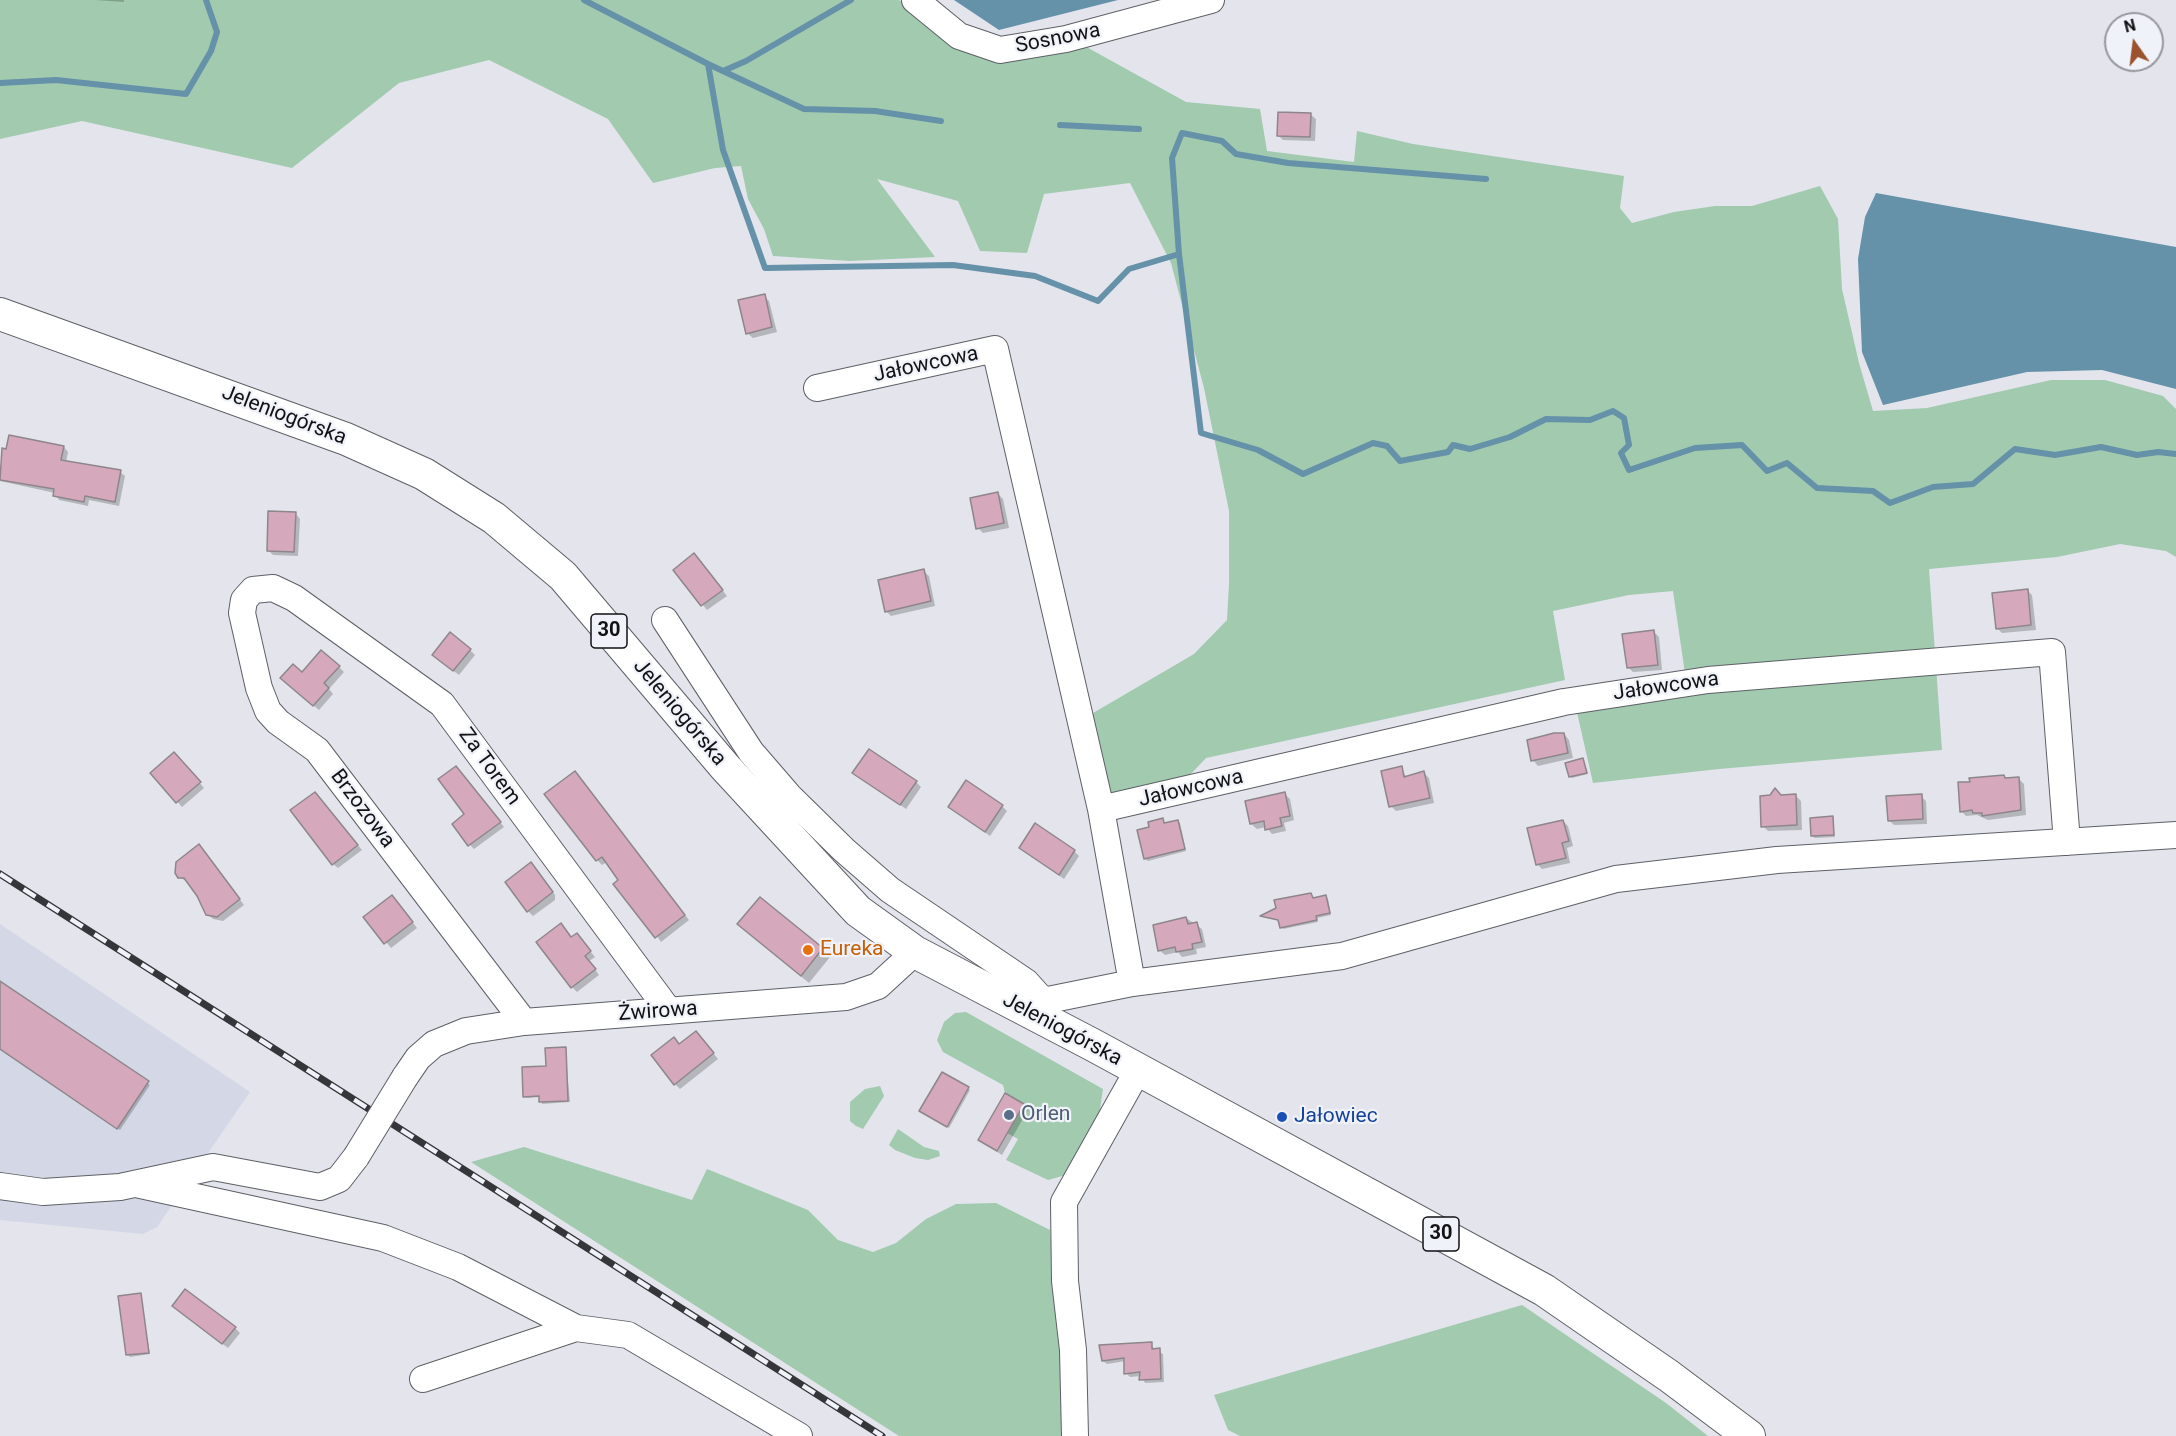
<!DOCTYPE html>
<html>
<head>
<meta charset="utf-8">
<style>
	body { margin:0 }
	#map { position:relative; width:2176px; height:1436px; overflow:hidden; background:#e3e4ec; font-family:Roboto,sans-serif }
	canvas { display:block }
	.north { position:absolute; left:2104px; top:12px; width:60px; height:60px; box-sizing:border-box; background:#f0f2f9; border:2px solid #97989e; border-radius:50%; rotate:346deg; font-size:16px; font-weight:700; line-height:24px; text-align:center; color:#121215 }
	.north::after { content:''; display:block; margin:auto; width:21px; height:27px; background:#9a532c; clip-path:polygon(50% 0,100% 100%,50% 72%,0 100%) }
</style>
</head>
<body>
<div id="map">
<canvas width="2176" height="1436"></canvas>
<div class="north">N</div>
</div>
<script>
const ctx = document.querySelector('canvas').getContext('2d');
ctx.lineJoin = 'round';
function paint(path, color) {
  ctx.fillStyle = color;
  ctx.fill(path, 'evenodd');
}
function shape(rows) {
  const path = new Path2D();
  for (const r of rows) {
    path.moveTo(r[0], r[1]);
    for (let i = 2; i < r.length; i += 2) path.lineTo(r[i], r[i + 1]);
  }
  return path;
}
function stroke(path, color, width, dash) {
  ctx.strokeStyle = color;
  ctx.lineWidth = width;
  ctx.lineCap = dash ? 'butt' : 'round';
  ctx.setLineDash(dash || []);
  ctx.stroke(path);
}
function write(font, color, halo, rows, align = 'center') {
  ctx.font = font + ' Roboto,sans-serif';
  ctx.lineWidth = 4.5;
  ctx.setLineDash([]);
  ctx.textBaseline = 'middle';
  ctx.strokeStyle = halo;
  ctx.fillStyle = color;
  for (const [text, x, y, turn = 0] of rows) {
    ctx.save();
    ctx.translate(x, y);
    ctx.rotate((+turn || 0) * Math.PI / 180);
    ctx.textAlign = isNaN(turn) ? turn : align;
    if (halo) ctx.strokeText(text, 0, 0);
    ctx.fillText(text, 0, 0);
    ctx.restore();
  }
}
const built = shape([
	[0,924,250,1092,157,1227,143,1234,0,1220]
]);
const green = shape([
	[0,0,899,0,958,43,1081,44,1186,102,1260,109,1267,151,1354,162,1357,131,1413,144,1624,176,1620,208,1632,223,1674,212,1715,206,1752,206,1820,186,1838,219,1842,289,1859,363,1873,411,1927,408,2051,380,2105,380,2163,396,2176,409,2176,557,2166,551,2120,544,2057,557,1929,569,1942,750,1719,769,1593,783,1576,708,1688,694,1673,591,1629,595,1553,611,1565,680,1206,758,1187,778,1108,794,1088,716,1194,654,1227,620,1229,584,1229,511,1204,388,1171,263,1130,183,1044,194,1027,253,980,251,958,201,877,179,935,257,850,261,773,256,764,229,748,199,741,166,715,168,653,183,608,119,489,60,399,83,292,168,82,121,0,139],
	[966,1012,1103,1089,1099,1116,1066,1175,1048,1180,1006,1160,1018,1139,1007,1133,1024,1104,1005,1093,1003,1085,943,1052,937,1040,944,1022,955,1013],
	[880,1086,884,1096,863,1129,856,1126,850,1121,850,1102,865,1089],
	[898,1129,924,1147,939,1151,940,1156,928,1160,915,1158,895,1150,889,1145],
	[524,1147,692,1200,707,1169,808,1210,838,1240,873,1252,896,1243,926,1219,956,1204,996,1203,1050,1230,1067,1436,899,1436,471,1162],
	[1522,1305,1666,1403,1708,1436,1240,1436,1228,1430,1214,1395]
]);
const water = shape([
	[954,0,1118,0,999,30],
	[1876,193,2176,247,2176,389,2102,370,2027,372,1883,405,1862,352,1858,259,1865,217]
]);
const shadow = shape([
	[95,0,124,0,124,2],
	[1310,114,1316,119,1315,141,1283,140,1278,135],
	[764,296,769,301,777,332,753,338,747,333],
	[64,447,68,452,66,462,120,472,125,476,119,506,89,500,88,506,59,500,55,493,0,481,4,450],
	[998,494,1003,499,1009,528,983,533,978,528],
	[295,513,300,519,298,556,273,555,268,550],
	[699,560,727,596,707,610,675,570],
	[923,571,929,576,935,606,891,616,886,611],
	[2027,590,2032,595,2036,630,2002,633,1997,628],
	[1654,632,1659,637,1662,670,1633,672,1628,667],
	[470,650,475,655,459,675,439,660],
	[339,667,344,672,329,689,333,694,319,710,287,683,302,674],
	[1564,734,1569,740,1573,758,1538,766,1533,760],
	[179,759,204,788,182,807,152,773],
	[1583,760,1588,774,1572,778,1570,776],
	[1401,768,1407,778,1424,773,1429,778,1434,803,1396,811,1391,806],
	[461,772,504,827,474,849,470,845],
	[854,773,916,782,921,787,906,809],
	[2004,776,2007,779,2019,779,2024,784,2026,815,1988,820,1977,815,1966,816,1961,811],
	[580,778,689,920,661,942,607,862,602,865,597,860],
	[1285,794,1290,799,1294,820,1284,823,1286,831,1272,834,1266,827,1257,829,1251,824,1247,802],
	[1781,796,1796,796,1801,801,1802,830,1768,831,1763,826],
	[1921,796,1926,801,1927,824,1894,825,1889,820],
	[319,799,362,850,338,868,333,864],
	[1002,806,1007,811,990,836,950,807],
	[1832,818,1835,837,1815,838,1812,836],
	[1162,820,1165,824,1177,821,1180,823,1186,851,1148,861,1145,859,1151,828],
	[1563,821,1568,826,1573,846,1567,848,1570,863,1542,869,1537,864],
	[1020,848,1074,851,1079,856,1064,879],
	[204,851,244,905,223,921,213,919,208,914,205,904,189,883,179,877],
	[536,869,555,895,555,900,533,916,528,911],
	[1311,895,1314,899,1325,897,1328,899,1331,915,1317,918,1318,922,1283,929,1280,921,1262,916],
	[760,899,830,957,809,983,747,932],
	[397,902,417,928,391,948,365,917],
	[1186,918,1202,929,1206,947,1196,949,1197,954,1182,957,1178,952,1165,955,1159,950],
	[581,940,595,957,589,961,599,975,577,992,572,987],
	[0,983,150,1085,120,1130,0,1048],
	[701,1038,718,1059,680,1089,675,1084,680,1046],
	[565,1048,570,1102,542,1104,540,1097,527,1098,525,1096],
	[968,1088,970,1090,949,1128,923,1113],
	[1023,1105,1028,1110,1002,1155,979,1140],
	[140,1294,150,1354,130,1357,128,1355],
	[179,1311,235,1328,240,1333,228,1348],
	[1151,1344,1155,1350,1163,1354,1164,1382,1145,1383,1141,1376,1130,1377,1126,1373,1126,1361,1107,1364,1103,1361]
]);
const stream = shape([
	[584,0,708,64,723,150,765,268,953,265,1035,276,1098,301,1129,269,1179,254,1201,433,1258,450,1303,474,1373,443,1387,446,1400,461,1448,452,1453,445,1470,449,1510,437,1546,419,1590,420,1613,411,1624,418,1629,445,1621,453,1629,470,1695,448,1742,445,1767,471,1787,463,1817,488,1873,491,1890,503,1933,487,1973,484,2015,449,2055,455,2101,447,2137,455,2158,452,2176,454],
	[708,64,804,109,875,111,941,121],
	[723,71,746,61,851,0],
	[0,83,56,80,186,94,211,51,217,32,206,0],
	[1060,125,1139,129],
	[1179,254,1172,158,1182,133,1222,141,1236,154,1288,163,1486,179]
]);
const building = shape([
	[1278,112,1311,113,1310,137,1277,136,1278,112],
	[765,294,772,327,746,334,738,300,765,294],
	[9,435,64,446,61,460,121,470,115,502,85,496,84,502,53,496,54,489,0,480,2,448,6,449,9,435],
	[998,492,1004,523,976,529,970,498,998,492],
	[268,511,296,512,294,552,267,551,268,511],
	[694,553,723,590,701,606,673,570,694,553],
	[924,569,931,601,885,612,878,580,924,569],
	[2028,589,2031,625,1996,629,1992,593,2028,589],
	[1654,630,1658,665,1627,668,1622,634,1654,630],
	[450,632,471,649,453,671,432,655,450,632],
	[321,650,340,666,324,683,329,688,313,706,280,678,293,664,302,672,321,650],
	[1554,733,1564,733,1568,753,1531,761,1527,740,1554,733],
	[869,749,917,781,900,805,852,773,869,749],
	[174,752,201,782,176,803,150,773,174,752],
	[1583,758,1587,773,1569,777,1565,763,1583,758],
	[456,766,501,822,468,846,452,824,464,814,438,779,456,766],
	[1402,766,1404,777,1424,771,1430,798,1389,807,1381,771,1402,766],
	[575,771,685,915,655,938,613,884,618,880,602,857,596,861,544,794,575,771],
	[2004,775,2005,778,2019,777,2021,810,1982,816,1982,813,1973,813,1972,810,1960,812,1958,782,1970,782,1969,778,2004,775],
	[966,780,1003,805,985,832,948,807,966,780],
	[1775,788,1781,795,1796,794,1797,825,1761,827,1760,796,1770,795,1775,788],
	[315,792,358,845,332,865,290,810,315,792],
	[1285,792,1290,816,1280,818,1282,826,1265,830,1264,821,1250,824,1245,801,1285,792],
	[1922,794,1923,819,1888,821,1886,796,1922,794],
	[1833,816,1834,835,1811,836,1810,818,1833,816],
	[1163,818,1164,823,1178,820,1185,849,1144,859,1137,830,1149,827,1148,822,1163,818],
	[1563,820,1569,841,1562,843,1566,858,1536,865,1527,828,1563,820],
	[1035,823,1075,850,1059,875,1019,848,1035,823],
	[199,844,240,899,217,917,206,915,197,896,184,878,178,878,175,873,176,862,199,844],
	[531,862,553,892,527,912,505,882,531,862],
	[1311,893,1313,898,1326,895,1330,913,1316,916,1317,920,1280,928,1278,920,1260,916,1276,908,1274,900,1311,893],
	[392,895,413,922,384,944,363,917,392,895],
	[760,897,823,948,801,976,737,924,760,897],
	[1186,917,1188,924,1197,922,1202,942,1192,944,1193,949,1176,952,1175,947,1158,951,1153,925,1186,917],
	[561,923,571,937,577,933,591,951,585,956,596,969,571,988,536,942,561,923],
	[0,981,149,1081,117,1129,0,1049,0,981],
	[696,1031,714,1053,674,1085,651,1055,674,1037,679,1044,696,1031],
	[566,1047,568,1101,539,1102,539,1096,523,1097,522,1067,546,1066,545,1048,566,1047],
	[942,1072,969,1087,947,1127,919,1111,942,1072],
	[1005,1093,1024,1104,997,1151,978,1140,1005,1093],
	[185,1289,236,1327,222,1344,172,1306,185,1289],
	[141,1293,149,1353,126,1355,118,1296,141,1293],
	[1152,1342,1152,1349,1160,1348,1161,1379,1139,1380,1140,1372,1124,1374,1124,1358,1102,1361,1099,1345,1152,1342]
]);
const minor = shape([
	[915,0,959,36,1000,50,1066,39,1211,0],
	[817,388,995,349,1101,809],
	[665,620,751,752,789,796,844,850,890,890,1026,982,1043,1001],
	[1132,983,1101,809,1564,702,1708,680,2052,652,2067,842],
	[1025,1011,1043,1001,1132,983,1342,956,1616,879,1777,860,2176,835],
	[524,1022,317,750,278,722,268,711,259,688,242,613,244,600,253,590,273,588,294,598,442,704,669,1011],
	[405,1077,418,1058,434,1044,466,1031,524,1022,846,997,878,986,915,952],
	[136,1184,383,1238,458,1267,576,1328],
	[0,1186,43,1192,120,1187,213,1167,320,1187,339,1179,356,1157],
	[423,1379,576,1328,628,1335,799,1436],
	[1075,1436,1073,1350,1065,1281,1064,1202,1138,1070]
]);
const major = shape([
	[0,314,346,439,424,474,494,518,563,576,725,767,858,911,915,952,1093,1045,1544,1290,1669,1376,1749,1436]
]);
const rail = shape([
	[0,874,882,1436]
]);
const minorBridge = shape([
	[356,1157,405,1077]
]);
const markers = [
	[808,950,6,"#e8710a"],
	[1009,1115,6,"#5c6f8a"],
	[1282,1117,6,"#1a4fb4"]
];
const shields = [
	[609,631,36],
	[1441,1234,36]
];
const shieldNames = [
	["30",609,631],
	["30",1441,1234]
];
const streetNames = [
	["Sosnowa",1058,39,-11],
	["Jałowcowa",926,365,-12],
	["Jeleniogórska",284,416,21],
	["Jałowcowa",1666,687,-8],
	["Jeleniogórska",679,713,50],
	["Za Torem",489,767,54],
	["Jałowcowa",1191,789,-13],
	["Brzozowa",362,809,53],
	["Żwirowa",658,1012,-4],
	["Jeleniogórska",1062,1030,28]
];
const foodNames = [
	["Eureka",820,950]
];
const serviceNames = [
	["Orlen",1021,1115]
];
const transitNames = [
	["Jałowiec",1294,1117]
];
paint(built, '#d4d7e6');
paint(green, '#a1caaf');
paint(water, '#6591a9');
paint(shadow, '#0003');
stroke(stream, '#6591a9', 6);
paint(building, '#d5a8bc');
stroke(building, '#8e868a', 1.5);
stroke(minor, '#5e6066', 28);
stroke(major, '#5e6066', 34);
stroke(minor, '#fff', 26);
stroke(major, '#fff', 32);
stroke(rail, '#36363a', 7);
stroke(rail, '#f0f2f9', 4.5, [14]);
stroke(minorBridge, '#5e6066', 28, []);
stroke(minorBridge, '#fff', 26);
for (const [x, y, r, color] of markers) {
  const dot = new Path2D();
  dot.arc(x, y, r, 0, 2 * Math.PI);
  ctx.fillStyle = color;
  ctx.fill(dot);
  stroke(dot, '#f0f2f9', 2);
}
for (const [x, y, w] of shields) {
  const box = new Path2D();
  box.roundRect(x - w / 2, y - 17, w, 34, 4.5);
  ctx.fillStyle = '#f0f2f9';
  ctx.fill(box);
  stroke(box, '#121215', 1.5);
}
write('bold 20px', '#121215', null, shieldNames);
write('21px', '#121215', '#f0f2f9', streetNames);
write('21px', '#c56008', '#f0f2f9', foodNames, 'left');
write('21px', '#4e5e75', '#f0f2f9', serviceNames, 'left');
write('21px', '#164399', '#f0f2f9', transitNames, 'left');
</script>
</body>
</html>
